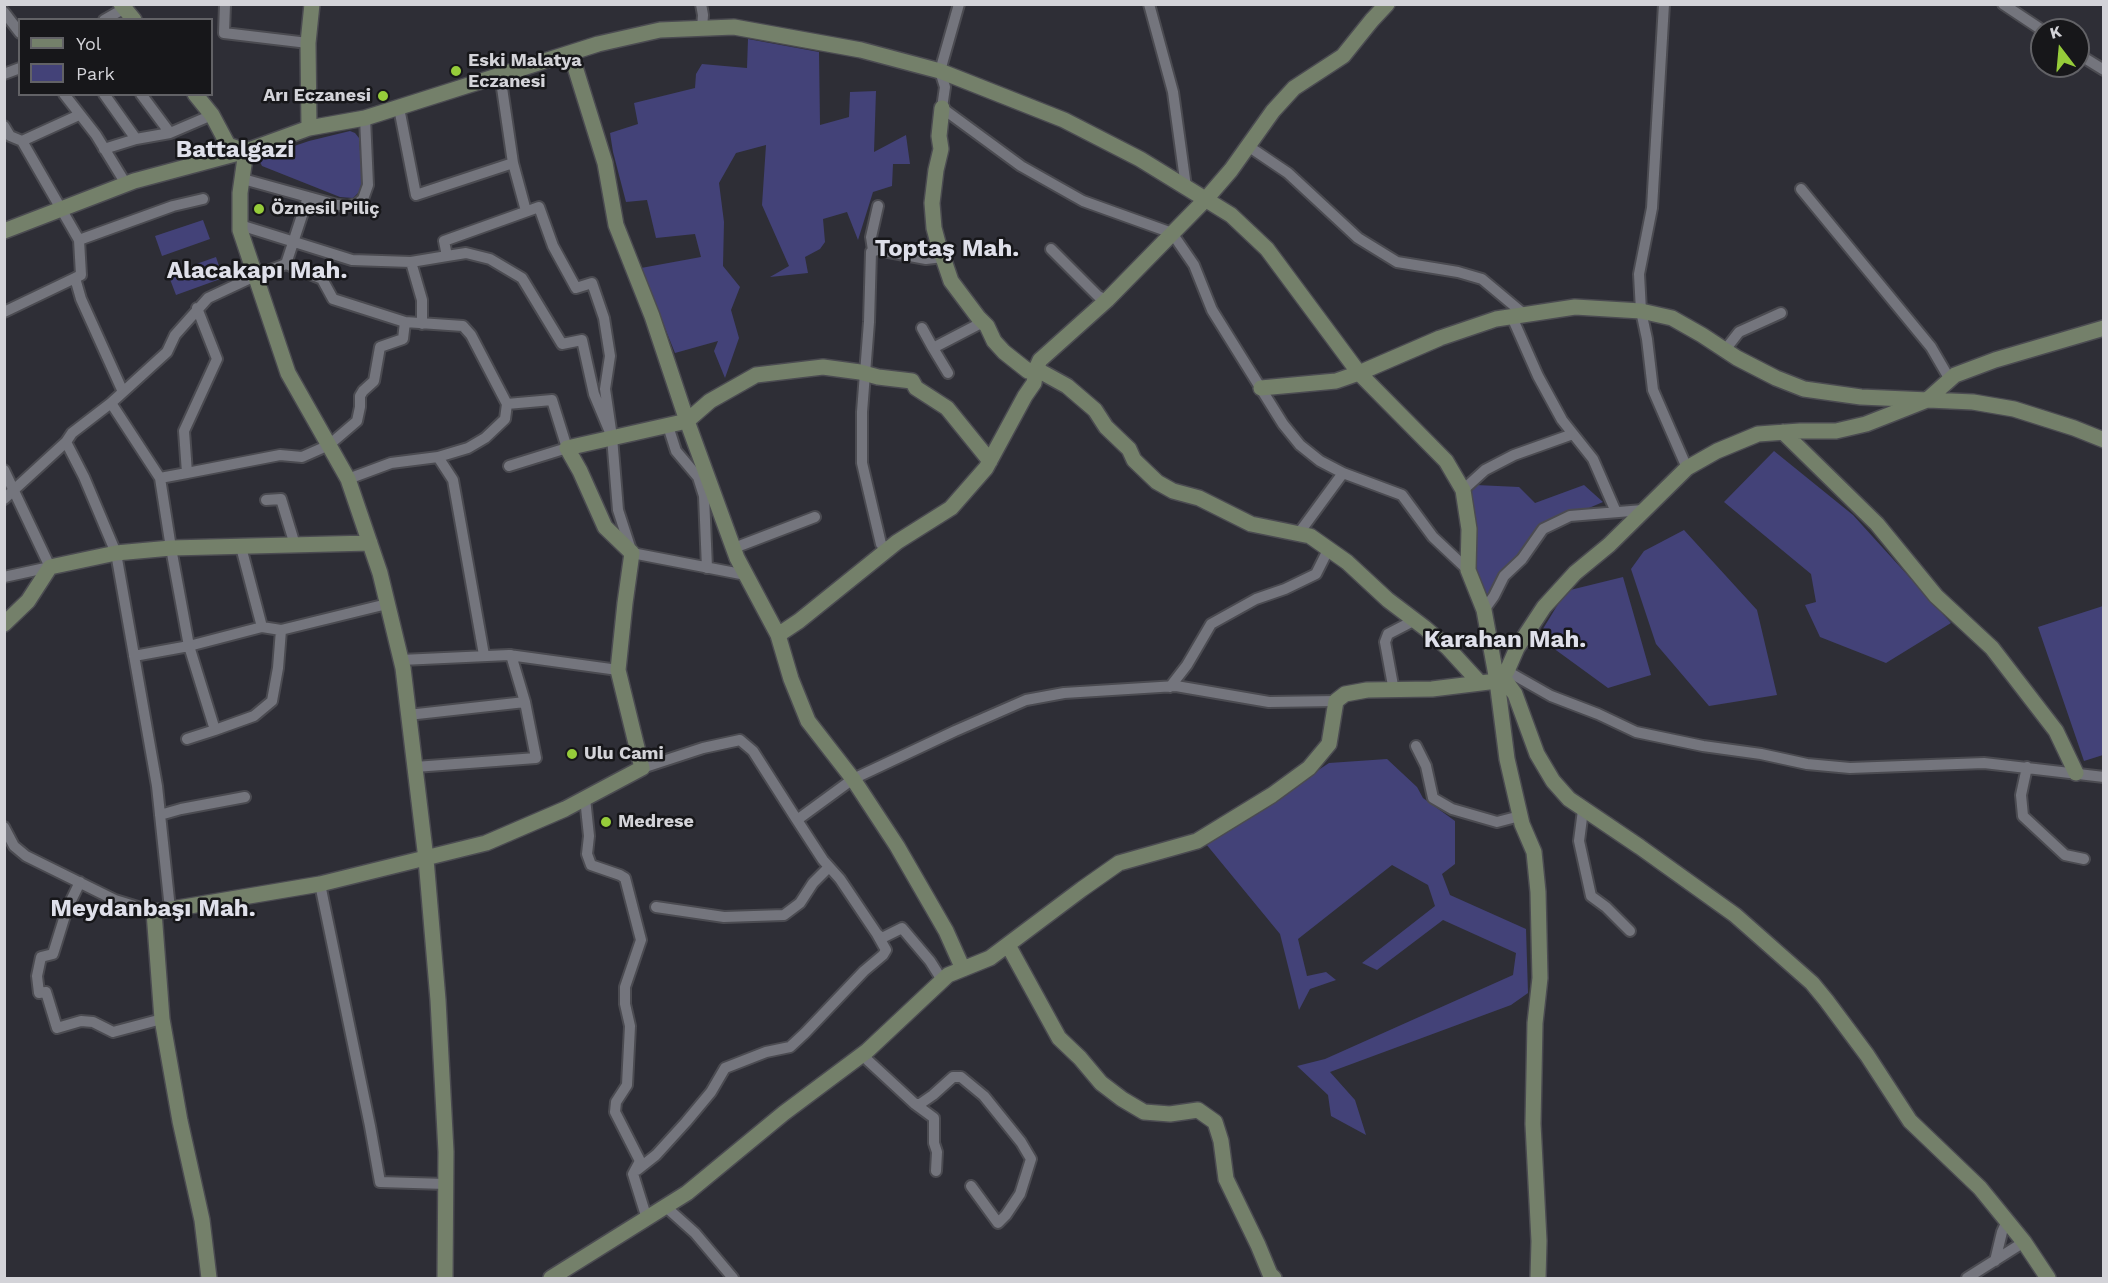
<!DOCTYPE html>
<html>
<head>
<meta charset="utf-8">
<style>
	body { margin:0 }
	#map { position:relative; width:2108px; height:1283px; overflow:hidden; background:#2e2e36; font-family:"Work Sans",sans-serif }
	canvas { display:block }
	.frame { position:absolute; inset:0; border:6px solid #d3d3d8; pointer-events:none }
	.legend { position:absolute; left:18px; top:18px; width:195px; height:78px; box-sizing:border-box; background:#17171a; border:2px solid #626266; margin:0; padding:8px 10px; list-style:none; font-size:18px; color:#d3d3d8 }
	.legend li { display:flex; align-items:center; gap:12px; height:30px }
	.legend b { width:30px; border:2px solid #626266 }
	.north { position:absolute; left:2030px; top:18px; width:60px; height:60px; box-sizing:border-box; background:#17171a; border:2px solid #626266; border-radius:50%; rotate:344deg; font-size:16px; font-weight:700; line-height:24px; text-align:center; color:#d3d3d8 }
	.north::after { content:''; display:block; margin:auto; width:21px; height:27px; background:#96cc3a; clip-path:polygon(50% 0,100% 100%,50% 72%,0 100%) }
</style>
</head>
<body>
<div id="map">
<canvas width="2108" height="1283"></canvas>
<div class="frame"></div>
<ul class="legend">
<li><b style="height:8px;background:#74806a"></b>Yol</li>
<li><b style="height:16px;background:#434278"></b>Park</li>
</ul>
<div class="north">K</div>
</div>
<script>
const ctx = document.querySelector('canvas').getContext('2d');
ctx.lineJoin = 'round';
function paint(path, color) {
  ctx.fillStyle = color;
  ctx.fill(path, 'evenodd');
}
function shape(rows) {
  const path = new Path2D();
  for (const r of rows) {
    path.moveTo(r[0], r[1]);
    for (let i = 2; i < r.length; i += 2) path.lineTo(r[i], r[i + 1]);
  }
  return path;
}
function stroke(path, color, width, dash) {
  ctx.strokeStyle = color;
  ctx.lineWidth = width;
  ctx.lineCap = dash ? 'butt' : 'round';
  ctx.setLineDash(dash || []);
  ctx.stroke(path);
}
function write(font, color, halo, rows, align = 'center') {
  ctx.font = font + ' "Work Sans",sans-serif';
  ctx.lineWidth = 5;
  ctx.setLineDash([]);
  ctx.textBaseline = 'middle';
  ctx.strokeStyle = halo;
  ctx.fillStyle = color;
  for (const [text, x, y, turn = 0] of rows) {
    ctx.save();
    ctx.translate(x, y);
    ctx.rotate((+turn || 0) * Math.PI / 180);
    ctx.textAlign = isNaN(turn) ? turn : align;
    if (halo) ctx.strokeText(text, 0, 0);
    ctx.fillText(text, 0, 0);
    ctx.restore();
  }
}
const green = shape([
	[748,39,819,52,820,125,849,117,850,92,876,91,874,152,906,135,910,164,893,164,892,186,873,192,858,240,847,212,823,219,825,242,820,249,805,257,808,273,770,277,789,266,762,205,766,145,736,153,719,183,724,222,723,266,740,287,731,310,739,338,725,378,714,351,718,341,675,353,641,268,701,257,695,234,656,238,647,200,626,202,613,152,610,133,638,124,634,103,695,88,696,74,702,64,747,68],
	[350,131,355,133,359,138,362,178,360,191,353,198,340,197,262,166,260,162,262,157,309,141],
	[203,220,210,239,162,256,155,236],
	[216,257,223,278,176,295,168,274],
	[1774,451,1853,515,1951,623,1886,663,1820,637,1805,605,1816,602,1811,574,1724,502],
	[1476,485,1519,487,1535,503,1584,485,1603,502,1570,516,1540,525,1519,553,1499,573,1488,606,1468,570,1463,490],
	[1684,530,1757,610,1777,695,1709,706,1656,644,1631,569,1644,551],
	[1623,577,1651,675,1608,688,1538,637,1566,591],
	[2103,606,2103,755,2084,761,2038,627],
	[1387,759,1417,787,1423,798,1455,821,1455,864,1442,874,1450,895,1526,929,1528,993,1511,1005,1330,1072,1355,1100,1366,1135,1331,1116,1328,1095,1297,1066,1325,1059,1513,975,1516,953,1443,920,1377,970,1362,963,1435,906,1428,885,1392,865,1298,939,1307,976,1326,972,1336,980,1310,989,1299,1010,1280,934,1206,844,1329,763]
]);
const street = shape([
	[225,4,224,33,308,43],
	[701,4,703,15,702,28],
	[959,4,940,71,945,87,942,108,1021,166,1083,201,1172,233,1194,265,1212,310,1283,424,1300,445,1320,461,1343,473,1402,495,1433,537,1468,570],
	[1149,4,1173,92,1186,187],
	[1664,4,1652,208,1639,274,1641,311,1647,339,1653,390,1687,468],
	[2003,4,2042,30],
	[4,12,20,33],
	[104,20,125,8],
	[2078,54,2104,70],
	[4,74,20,68],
	[64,94,96,135,126,184],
	[104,94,136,139,104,149],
	[141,94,170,133,212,115],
	[399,108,416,195,513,163,500,74],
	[4,126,10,136,22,141],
	[136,139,170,133],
	[1248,146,1288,173,1358,238,1397,262,1458,272,1482,279,1525,315],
	[513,163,526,211],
	[243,179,337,205,347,206,357,204,363,199,368,185,365,118],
	[1801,189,1931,347,1949,378],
	[240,225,352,260,411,262],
	[79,240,173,206,203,199],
	[1051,249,1098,296,1107,300],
	[873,250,871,237,878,206],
	[286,264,322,279,333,299,405,322,463,326,471,335,507,404,505,419,485,438,468,448,438,457],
	[75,278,81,275,79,240,22,141,79,115],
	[197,308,217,359,184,431,187,473,280,455,302,457,329,445,357,421,360,407,360,396,363,391,374,381,380,347,403,339,405,322],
	[4,312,75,278,81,299,123,392],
	[1512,317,1538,376,1562,420,1593,459,1616,512],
	[422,324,422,300,411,262,447,256,466,253,490,259,522,278,562,344,582,340,594,394,612,437,605,389,610,356,604,318,592,283,576,288,553,246,539,207,444,241,447,256],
	[922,328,933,348,983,322],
	[933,348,948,373],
	[1725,350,1739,332,1781,313],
	[111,403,160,478],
	[507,404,552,400,567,448,509,466],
	[668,426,676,451,698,477,704,496,707,568],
	[612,437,618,510,632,553,746,575],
	[4,470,50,567,4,577],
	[187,473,160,478,171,548,189,646,215,730,254,716,272,701,278,668,281,630],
	[348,479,391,463,438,457,453,480,484,655],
	[1463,490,1485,470,1514,455,1573,434],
	[4,499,66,442],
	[266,500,281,499,295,545],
	[1299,533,1343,473],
	[241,547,262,627,281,630,387,604],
	[734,548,815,517],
	[888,549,881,544,862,463,862,412,869,322,871,252,878,250,926,259,943,257],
	[1484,610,1494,596,1504,576,1522,559,1543,529,1570,516,1643,510],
	[134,656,189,646,262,627],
	[401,660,509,655,618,670],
	[1507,671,1551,696,1598,714,1636,732,1703,746,1761,754,1807,764,1850,768,1984,763,2104,777],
	[1170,687,1187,665,1211,624,1256,599,1285,589,1316,574,1328,550],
	[1394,691,1385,642,1388,634,1415,620],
	[408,715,525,702,511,655],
	[187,739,215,730],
	[1416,746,1426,766,1433,798,1452,809,1497,822,1520,816],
	[415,767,536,758,525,702],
	[2027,767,2021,795,2023,816,2065,855,2084,859],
	[642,768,703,748,740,740,753,751,797,820],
	[585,798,589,836,587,854,591,865,620,875,625,878,641,940,625,987,625,1004,630,1026,627,1085,616,1102,615,1112,640,1161,633,1174,647,1219],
	[1583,810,1579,841,1591,896,1606,907,1630,931],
	[160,815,181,809,245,797],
	[4,827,14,846,26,856,115,900,154,912],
	[80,882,67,909,53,954,41,957,37,976,39,993,46,992,57,1028,81,1021,93,1022,113,1032,162,1019],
	[320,884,370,1126,380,1182,446,1184],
	[656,907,724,917,784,915,800,903,813,883,829,867],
	[170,909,157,786,116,553,84,477,66,442,72,433,111,403,167,352,175,335,208,298,255,276,286,264,308,197],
	[942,980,930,961,902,928,882,938,877,934,840,879,823,860,797,820,853,779,955,731,1026,700,1064,693,1176,686,1269,702,1336,701],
	[862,1055,915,1104,920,1104,933,1095,953,1077,961,1077,984,1096,1021,1142,1031,1159,1020,1194,1006,1215,998,1223,971,1186],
	[915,1104,934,1118,934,1143,937,1152,936,1171],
	[637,1170,656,1155,686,1122,711,1092,725,1068,766,1052,790,1047,805,1033,864,971,883,955,886,950,877,934],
	[666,1207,695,1233,733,1278],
	[1995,1261,2002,1232,2007,1221],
	[1967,1278,2024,1242]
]);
const secondary = shape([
	[121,4,134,20],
	[571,54,605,163,616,225,652,316,687,421,737,558,778,635,791,679,808,721,853,779,897,846,946,931,963,969],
	[195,94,212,115,228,145,246,151,240,193,240,230,288,373,348,479,380,573,403,668,426,859,438,1000,446,1152,445,1278],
	[942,108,939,136,941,149,936,170,932,203,934,228,938,243,951,281,978,317,987,326,994,341,1004,352,1028,371,1036,369,1067,386,1095,410,1106,427,1129,449,1134,460,1157,482,1173,491,1199,498,1251,524,1310,536,1347,562,1388,600,1425,628,1447,647,1480,683],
	[309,128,308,43,312,4],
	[4,231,134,181,246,151,309,128,365,118,598,44,660,30,734,27,861,50,940,71,1064,120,1140,159,1231,215,1267,249,1359,373,1446,461,1463,490,1469,529,1468,570,1484,610,1497,681,1507,759,1522,824,1534,852,1538,892,1540,978,1535,1023,1533,1124,1539,1241,1538,1278],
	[1261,388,1336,381,1359,373,1440,338,1496,319,1575,307,1641,311,1672,318,1702,335,1737,358,1776,378,1804,389,1861,397,1973,402,2014,409,2074,428,2104,440],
	[1783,432,1877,524,1936,596,1992,648,2056,731,2076,773],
	[4,624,28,601,50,567,116,553,171,548,370,543],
	[778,635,799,621,897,542,951,508,986,468,1025,396,1034,383,1036,369,1040,360,1107,300,1206,199,1231,170,1273,111,1294,88,1343,56,1372,20,1387,4],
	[1502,676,1515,694,1537,754,1553,781,1569,799,1640,847,1735,915,1812,983,1826,1000,1867,1055,1910,1121,1980,1188,2024,1242,2048,1278],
	[1008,945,1059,1038,1080,1058,1101,1083,1122,1099,1144,1112,1170,1114,1198,1110,1215,1122,1221,1141,1226,1179,1258,1245,1270,1274,1274,1278],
	[209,1278,202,1220,180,1121,162,1019,154,912,320,884,486,843,565,809,642,768,618,670,625,603,632,553,605,527,580,471,567,448,687,421,710,401,756,375,823,367,860,372,878,377,912,381,916,388,947,408,990,461],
	[551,1278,687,1193,784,1113,867,1051,948,975,990,958,1082,889,1119,863,1197,841,1272,795,1309,768,1329,744,1336,701,1345,694,1367,690,1432,689,1497,681,1507,671,1517,648,1544,607,1575,573,1609,545,1687,468,1717,451,1758,434,1800,431,1836,431,1866,424,1927,400,1955,375,1995,360,2104,328]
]);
const markers = [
	[456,71,6,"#96cc3a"],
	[383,96,6,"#96cc3a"],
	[259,209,6,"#96cc3a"],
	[572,754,6,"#96cc3a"],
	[606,822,6,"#96cc3a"]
];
const poiNames = [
	["Eski Malatya",468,61],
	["Eczanesi",468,82],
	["Arı Eczanesi",371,96,"right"],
	["Öznesil Piliç",271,209],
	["Ulu Cami",584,754],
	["Medrese",618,822]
];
const districtNames = [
	["Battalgazi",235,150],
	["Toptaş Mah.",947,249],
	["Alacakapı Mah.",257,271],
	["Karahan Mah.",1505,640],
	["Meydanbaşı Mah.",153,909]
];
paint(green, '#434278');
stroke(street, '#4b4b51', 14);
stroke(secondary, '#4b4b51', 18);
stroke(street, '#74757d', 10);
stroke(secondary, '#74806a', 15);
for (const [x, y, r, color] of markers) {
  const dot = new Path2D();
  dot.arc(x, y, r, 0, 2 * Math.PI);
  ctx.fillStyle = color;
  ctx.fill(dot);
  stroke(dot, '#17171a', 2);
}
write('bold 18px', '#d3d3d8', '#17171a', poiNames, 'left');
write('bold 24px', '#dfe0ea', '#17171a', districtNames);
</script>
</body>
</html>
